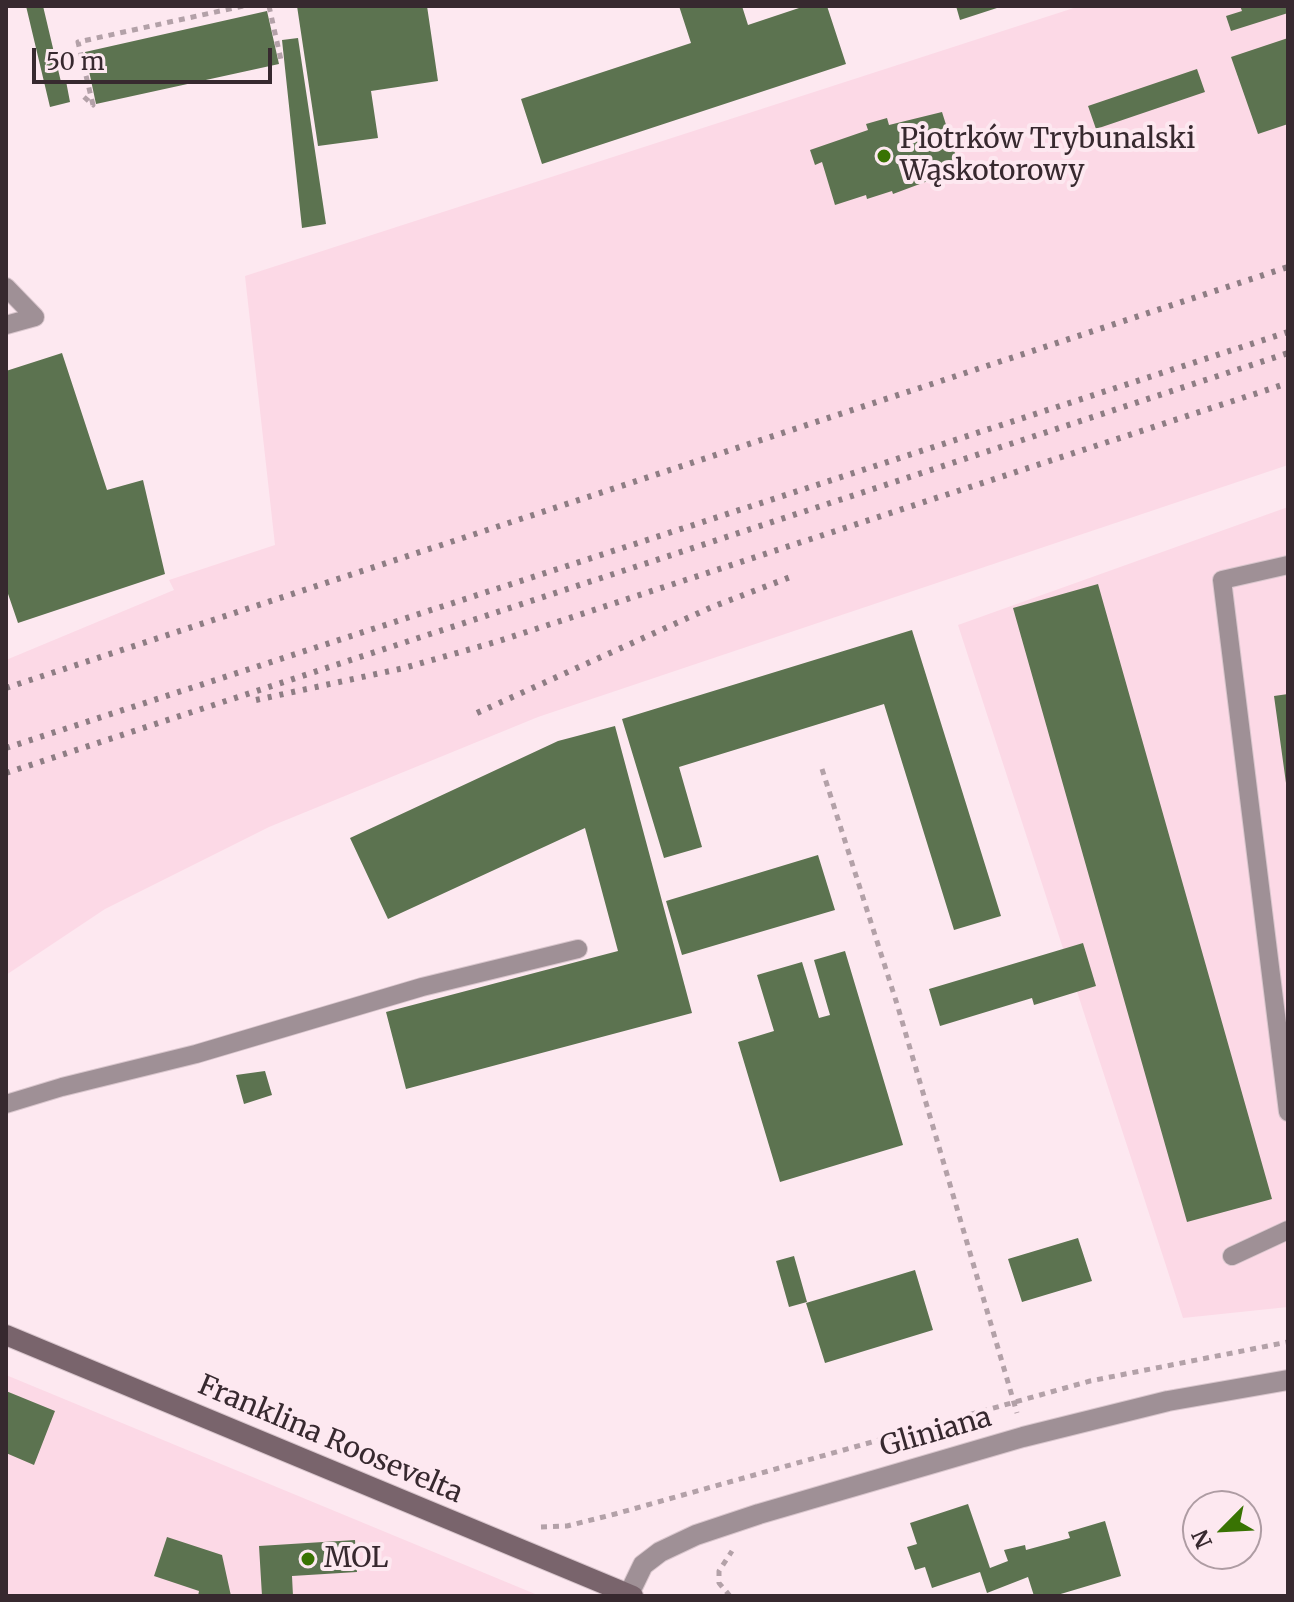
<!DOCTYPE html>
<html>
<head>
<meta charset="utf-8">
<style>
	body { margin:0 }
	#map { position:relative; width:1294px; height:1602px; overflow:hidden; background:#fde8f0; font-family:Merriweather,serif }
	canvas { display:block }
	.frame { position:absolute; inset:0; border:8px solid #37292f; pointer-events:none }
	.north { position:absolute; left:1182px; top:1490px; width:80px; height:80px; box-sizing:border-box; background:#fde8f0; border:2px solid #ae9ca3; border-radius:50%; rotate:246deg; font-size:22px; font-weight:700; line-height:32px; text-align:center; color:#37292f }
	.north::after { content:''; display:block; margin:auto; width:28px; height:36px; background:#397303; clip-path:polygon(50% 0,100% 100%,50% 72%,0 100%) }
	.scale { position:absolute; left:32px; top:48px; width:240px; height:36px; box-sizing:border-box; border:4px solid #37292f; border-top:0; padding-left:10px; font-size:24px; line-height:28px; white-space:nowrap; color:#37292f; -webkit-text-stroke:6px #fde8f0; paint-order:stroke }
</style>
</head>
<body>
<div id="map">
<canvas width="1294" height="1602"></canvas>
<div class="frame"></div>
<div class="north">N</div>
<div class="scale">50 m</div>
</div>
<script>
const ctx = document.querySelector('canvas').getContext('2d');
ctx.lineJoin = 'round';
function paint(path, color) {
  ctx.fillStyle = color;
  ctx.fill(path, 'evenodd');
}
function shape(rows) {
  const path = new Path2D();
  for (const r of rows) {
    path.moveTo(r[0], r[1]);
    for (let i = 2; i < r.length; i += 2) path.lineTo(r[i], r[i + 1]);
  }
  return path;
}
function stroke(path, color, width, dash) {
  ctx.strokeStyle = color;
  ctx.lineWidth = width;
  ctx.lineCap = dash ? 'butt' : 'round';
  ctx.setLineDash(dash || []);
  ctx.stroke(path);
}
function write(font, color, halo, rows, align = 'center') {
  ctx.font = font + ' Merriweather,serif';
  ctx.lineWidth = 8;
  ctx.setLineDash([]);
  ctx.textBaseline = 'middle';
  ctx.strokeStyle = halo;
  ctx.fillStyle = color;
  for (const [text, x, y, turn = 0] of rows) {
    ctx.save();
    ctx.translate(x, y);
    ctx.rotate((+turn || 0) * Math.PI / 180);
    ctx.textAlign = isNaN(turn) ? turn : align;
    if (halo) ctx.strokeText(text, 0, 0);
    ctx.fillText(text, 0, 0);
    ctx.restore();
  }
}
const built = shape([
	[1080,6,1288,6,1288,465,538,717,269,827,105,909,6,975,6,660,174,590,169,580,275,545,245,276],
	[1288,507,1288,1307,1183,1318,958,625],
	[6,1375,540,1596,6,1596]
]);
const building = shape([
	[26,6,43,6,61,82,66,81,70,102,50,107],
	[297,6,427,6,438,81,371,91,378,138,318,146],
	[679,6,742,6,748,25,805,6,827,6,846,64,542,164,521,99,691,43],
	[956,6,1000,6,1000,7,960,20],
	[1240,6,1287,6,1288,13,1231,31,1226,16,1242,11],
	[267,11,279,64,96,104,85,52],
	[298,38,326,224,302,228,282,40],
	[1288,38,1288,124,1258,134,1231,57],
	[1197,69,1205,92,1096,129,1088,106],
	[942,112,960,169,893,194,892,191,867,199,866,195,835,205,822,162,815,165,810,150,868,130,866,124,887,118,889,125],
	[62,353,107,490,143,480,165,574,18,623,6,588,6,371],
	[1098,584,1272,1199,1187,1222,1013,608],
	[912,630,1001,916,954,930,884,704,679,767,702,847,664,858,622,719],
	[1288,694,1288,783,1286,783,1274,696],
	[615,726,692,1013,406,1089,386,1012,618,951,585,828,388,919,350,838,558,741],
	[818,855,835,910,682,955,666,901],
	[1083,943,1096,986,1034,1005,1032,998,940,1026,929,989],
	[845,951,903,1145,780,1182,738,1042,774,1031,757,975,802,962,819,1018,830,1015,814,960],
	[265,1071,272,1095,244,1104,236,1075],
	[1078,1238,1092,1281,1022,1302,1008,1259],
	[794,1256,807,1302,789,1307,776,1261],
	[915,1270,933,1330,825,1363,806,1303],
	[6,1391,55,1411,34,1465,6,1453],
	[968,1504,990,1568,1008,1561,1004,1550,1025,1545,1026,1550,1070,1538,1068,1532,1105,1521,1121,1576,1054,1596,1034,1596,1028,1577,987,1593,980,1572,932,1588,925,1567,915,1570,907,1547,917,1544,910,1523],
	[167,1537,222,1555,231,1596,198,1596,199,1591,154,1576],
	[355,1540,357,1572,292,1576,293,1596,262,1596,259,1546]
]);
const path = shape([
	[269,6,281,60],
	[84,97,93,105,78,42,243,6],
	[822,769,897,1004,1017,1413],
	[541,1527,567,1526,615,1514,1090,1381,1288,1342],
	[730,1596,719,1583,719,1571,732,1551]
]);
const lane = shape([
	[6,287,35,317,6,325],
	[1288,565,1222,580,1288,1112],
	[6,1104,62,1087,196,1054,422,987,578,949],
	[1232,1256,1288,1230]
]);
const street = shape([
	[629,1594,643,1565,660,1552,696,1535,759,1514,1023,1437,1168,1401,1288,1380]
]);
const secondary = shape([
	[6,1335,633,1596]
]);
const rail = shape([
	[6,688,1288,267],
	[256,700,404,668,499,641,1288,383],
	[477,713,712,607,793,576],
	[6,748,1288,332],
	[6,773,1288,353]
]);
const markers = [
	[884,156,8,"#397303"],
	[308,1559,8,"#397303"]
];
const poiNames = [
	["Piotrków Trybunalski",900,140],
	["Wąskotorowy",900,172],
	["MOL",324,1559]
];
const streetNames = [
	["Gliniana",936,1433,-16],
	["Franklina Roosevelta",330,1440,23]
];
paint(built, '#fcd9e6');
paint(building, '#5c7350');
stroke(lane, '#d9c6cd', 20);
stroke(street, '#d9c6cd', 22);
stroke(secondary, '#d9c6cd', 22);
stroke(path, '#b3a1a8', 5, [6, 6]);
stroke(lane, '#9f9096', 18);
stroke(street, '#9f9096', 20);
stroke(secondary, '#79646c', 20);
stroke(rail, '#8e7d84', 6, [4, 8]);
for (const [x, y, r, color] of markers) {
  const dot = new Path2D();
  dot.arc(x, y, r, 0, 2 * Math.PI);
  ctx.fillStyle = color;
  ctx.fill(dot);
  stroke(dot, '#fde8f0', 3);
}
write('28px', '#37292f', '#fde8f0', poiNames, 'left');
write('28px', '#37292f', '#fde8f0', streetNames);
</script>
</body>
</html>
